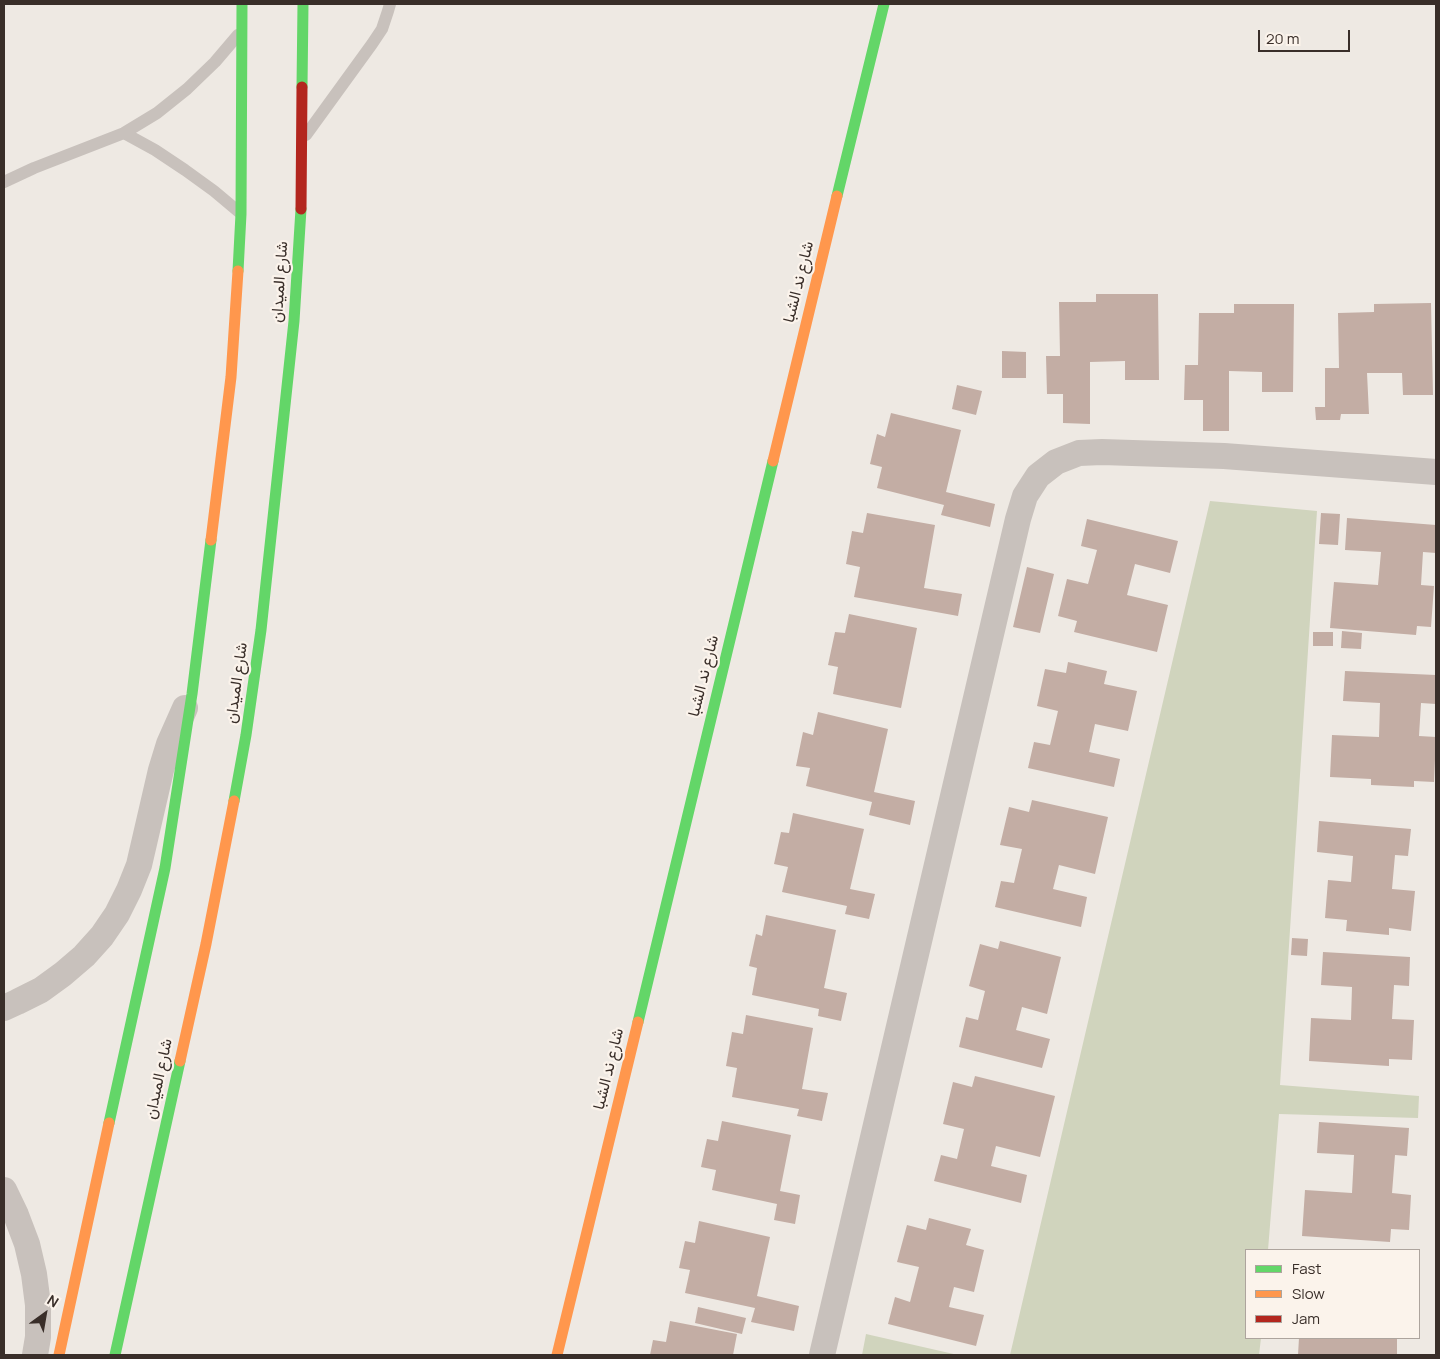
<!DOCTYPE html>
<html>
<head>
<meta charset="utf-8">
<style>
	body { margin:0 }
	#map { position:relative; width:1440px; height:1359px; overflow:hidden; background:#eee9e3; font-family:Manrope,sans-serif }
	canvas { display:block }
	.frame { position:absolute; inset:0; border:5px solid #392e29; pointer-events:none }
	.legend { position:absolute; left:1245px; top:1249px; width:175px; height:90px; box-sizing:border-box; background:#fbf3eb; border:1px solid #ada49d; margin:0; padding:6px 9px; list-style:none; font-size:15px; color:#392e29 }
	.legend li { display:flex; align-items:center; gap:10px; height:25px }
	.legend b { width:25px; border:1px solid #ada49d }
	.north { position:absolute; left:20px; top:1289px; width:50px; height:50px; -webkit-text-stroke:4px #fbf3eb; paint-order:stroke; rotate:32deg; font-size:14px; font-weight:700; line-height:20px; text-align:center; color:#392e29 }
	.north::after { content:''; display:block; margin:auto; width:18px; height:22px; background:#392e29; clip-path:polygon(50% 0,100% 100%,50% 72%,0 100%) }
	.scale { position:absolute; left:1258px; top:30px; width:92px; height:22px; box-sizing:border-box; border:2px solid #392e29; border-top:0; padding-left:6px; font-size:15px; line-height:18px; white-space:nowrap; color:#392e29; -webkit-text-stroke:4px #fbf3eb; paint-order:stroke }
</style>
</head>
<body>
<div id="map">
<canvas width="1440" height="1359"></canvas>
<div class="frame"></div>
<ul class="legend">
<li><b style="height:6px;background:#63d668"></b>Fast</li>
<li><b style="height:6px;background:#ff974d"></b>Slow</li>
<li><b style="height:6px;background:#b3261e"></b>Jam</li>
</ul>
<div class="north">N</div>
<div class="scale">20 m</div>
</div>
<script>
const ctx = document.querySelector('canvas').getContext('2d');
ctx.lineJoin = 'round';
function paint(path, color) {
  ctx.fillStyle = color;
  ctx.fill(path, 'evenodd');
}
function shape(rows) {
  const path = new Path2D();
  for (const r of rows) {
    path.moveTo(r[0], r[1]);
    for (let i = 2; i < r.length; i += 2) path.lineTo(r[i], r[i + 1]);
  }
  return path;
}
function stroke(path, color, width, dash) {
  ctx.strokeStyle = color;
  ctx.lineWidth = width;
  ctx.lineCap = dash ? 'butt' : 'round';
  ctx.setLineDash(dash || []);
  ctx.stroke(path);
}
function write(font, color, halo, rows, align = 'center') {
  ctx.font = font + ' Manrope,Vazirmatn,sans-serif';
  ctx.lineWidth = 4.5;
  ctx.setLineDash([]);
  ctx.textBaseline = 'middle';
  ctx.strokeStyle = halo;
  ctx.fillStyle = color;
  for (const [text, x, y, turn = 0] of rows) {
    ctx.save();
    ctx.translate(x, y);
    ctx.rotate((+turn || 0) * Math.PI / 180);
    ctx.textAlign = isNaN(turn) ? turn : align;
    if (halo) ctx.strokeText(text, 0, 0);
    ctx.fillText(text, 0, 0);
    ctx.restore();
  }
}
const green = shape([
	[1210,501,1317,511,1280,1085,1419,1096,1418,1118,1279,1114,1268,1250,1246,1250,1246,1338,1261,1338,1259,1355,1010,1355],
	[866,1334,958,1355,862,1355]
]);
const building = shape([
	[1096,294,1158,294,1159,380,1125,380,1125,361,1090,362,1090,424,1063,423,1063,394,1047,394,1046,356,1060,356,1059,302,1096,302],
	[1431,303,1433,395,1403,395,1402,373,1367,373,1369,414,1341,414,1340,420,1316,420,1315,407,1325,407,1325,368,1339,368,1338,313,1374,312,1374,304],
	[1234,304,1294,304,1293,392,1262,392,1262,372,1229,371,1229,431,1203,431,1203,400,1184,400,1185,365,1198,365,1199,313,1234,313],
	[1002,351,1026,352,1026,378,1002,378],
	[957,385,982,391,976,415,952,409],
	[891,413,961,430,946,492,995,504,990,527,941,515,944,505,877,488,882,467,870,464,877,434,885,437],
	[867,513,935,525,924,588,962,594,958,616,854,597,860,567,846,564,852,531,863,533],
	[1321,513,1340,514,1338,545,1319,544],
	[1347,518,1436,525,1436,553,1423,552,1421,585,1434,586,1431,627,1417,626,1416,635,1330,628,1334,582,1378,585,1381,552,1345,550],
	[1087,519,1178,541,1170,573,1135,564,1127,595,1168,605,1157,652,1074,632,1077,621,1058,616,1067,579,1088,584,1097,550,1081,546],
	[1027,567,1054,574,1040,633,1013,627],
	[849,614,917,628,901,708,833,694,838,667,828,665,835,632,845,633],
	[1342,631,1362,633,1361,649,1341,648],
	[1313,632,1333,632,1333,646,1313,646],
	[1068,662,1107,671,1104,684,1137,691,1128,731,1095,724,1089,752,1120,759,1114,787,1028,768,1034,742,1050,745,1058,711,1037,706,1045,669,1066,673],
	[1345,671,1436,675,1436,704,1421,703,1419,736,1436,737,1434,782,1414,781,1414,787,1371,785,1371,779,1330,777,1332,735,1379,737,1380,703,1343,701],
	[818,712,888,729,874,792,915,801,910,825,869,815,872,802,806,786,810,768,796,766,803,732,813,735],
	[1032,800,1108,817,1095,874,1059,865,1053,889,1087,897,1081,927,995,907,1001,881,1014,883,1022,849,1000,845,1009,807,1029,812],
	[793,813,864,829,850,889,875,894,869,919,845,914,847,906,782,892,788,867,774,864,781,832,789,833],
	[1319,821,1411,829,1408,856,1395,855,1392,889,1415,891,1411,931,1389,928,1389,935,1346,931,1347,920,1325,918,1328,880,1351,882,1353,856,1317,852],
	[766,915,836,930,824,988,847,993,841,1021,818,1016,819,1009,752,995,757,968,749,966,756,934,762,936],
	[1292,938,1308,939,1307,956,1291,955],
	[1000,941,1061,957,1047,1014,1022,1007,1016,1030,1050,1039,1042,1068,959,1047,966,1017,978,1020,985,991,969,986,980,944,998,949],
	[1323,952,1410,957,1409,986,1394,985,1392,1019,1414,1020,1412,1060,1389,1059,1389,1066,1309,1061,1311,1018,1351,1020,1352,987,1321,985],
	[746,1015,813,1028,802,1089,828,1093,822,1121,797,1116,799,1109,732,1097,737,1068,726,1066,732,1032,743,1034],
	[975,1076,1055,1096,1040,1157,996,1146,991,1166,1027,1175,1021,1203,934,1181,941,1155,957,1159,964,1129,943,1124,953,1082,972,1087],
	[722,1121,791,1135,780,1191,800,1195,795,1224,774,1220,777,1204,712,1190,716,1170,701,1167,707,1139,718,1141],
	[1319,1122,1409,1128,1407,1156,1395,1155,1392,1193,1411,1195,1409,1230,1391,1229,1390,1242,1302,1236,1305,1190,1352,1193,1354,1155,1317,1153],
	[929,1218,971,1229,966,1245,984,1250,974,1292,954,1287,949,1307,984,1315,976,1346,888,1324,895,1297,910,1302,919,1267,897,1262,907,1225,926,1230],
	[699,1221,770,1237,757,1296,799,1306,794,1331,751,1322,755,1308,685,1293,690,1270,679,1268,685,1241,695,1243],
	[698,1307,746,1318,742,1334,695,1323],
	[670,1321,737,1334,733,1355,650,1355,653,1340,666,1342],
	[1299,1338,1397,1338,1397,1355,1298,1355]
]);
const lane = shape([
	[124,133,155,150,185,170,214,191,239,212],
	[306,135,372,44,382,29,388,11,390,4],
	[4,182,34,168,124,133,157,113,187,89,215,62,238,35]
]);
const street = shape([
	[4,1008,17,1002,41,990,63,974,84,956,102,936,117,914,129,890,139,865,161,770,169,744,185,708],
	[4,1190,16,1215,27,1244,34,1274,38,1305,38,1337,35,1355],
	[822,1355,1018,519,1025,496,1038,476,1056,462,1079,453,1102,452,1224,456,1436,472]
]);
const fast = shape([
	[302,87,303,4],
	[837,196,884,4],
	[238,271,241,214,242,4],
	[234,801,246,735,261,630,294,321,301,209],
	[638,1022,773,461],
	[109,1123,165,868,192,694,211,540],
	[115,1355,180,1061]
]);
const slow = shape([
	[773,461,837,196],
	[211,540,231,377,238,271],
	[180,1061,206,944,234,801],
	[59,1355,109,1123],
	[557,1355,638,1022]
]);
const jam = shape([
	[301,209,302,87]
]);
const streetNames = [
	["شارع الميدان",280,282,-86],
	["شارع ند الشبا",799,282,-76],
	["شارع ند الشبا",704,676,-76],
	["شارع الميدان",237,683,-82],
	["شارع ند الشبا",609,1069,-76],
	["شارع الميدان",159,1079,-78]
];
paint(green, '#d0d4bd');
paint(building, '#c3ada4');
stroke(lane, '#c8c1bc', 12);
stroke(street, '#c8c1bc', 26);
stroke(fast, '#63d668', 11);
stroke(slow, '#ff974d', 11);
stroke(jam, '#b3261e', 11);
write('16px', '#392e29', '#fbf3eb', streetNames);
</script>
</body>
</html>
